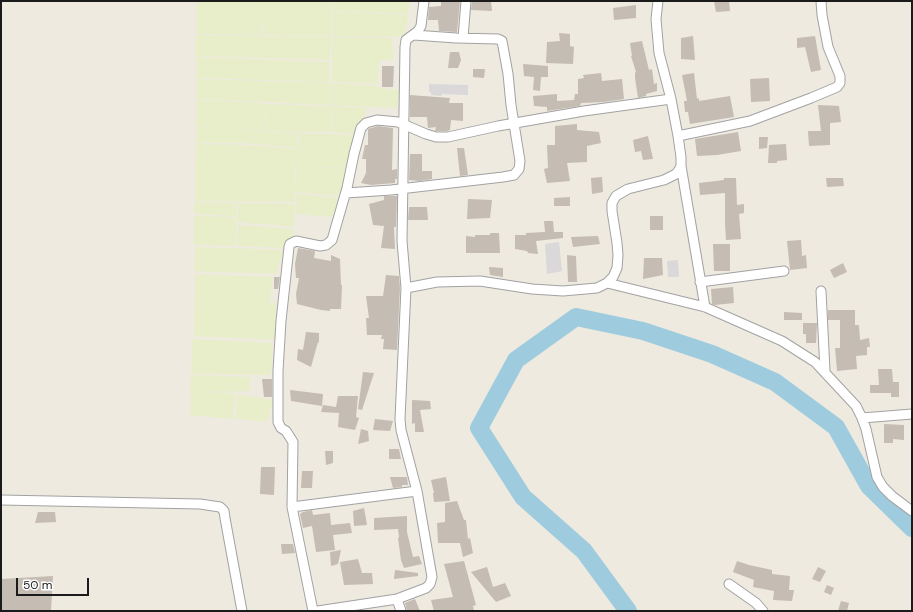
<!DOCTYPE html>
<html>
<head>
<meta charset="utf-8">
<style>
	body { margin:0 }
	#map { position:relative; width:913px; height:612px; overflow:hidden; background:#eeeae0; font-family:"DM Sans",sans-serif }
	canvas { display:block }
	.frame { position:absolute; inset:0; border:2px solid #1b1b1b; pointer-events:none }
	.scale { position:absolute; left:16px; top:578px; width:73px; height:18px; box-sizing:border-box; border:2px solid #1b1b1b; border-top:0; padding-left:5px; font-size:12px; line-height:14px; white-space:nowrap; color:#1b1b1b; -webkit-text-stroke:3px #fff; paint-order:stroke }
</style>
</head>
<body>
<div id="map">
<canvas width="913" height="612"></canvas>
<div class="frame"></div>
<div class="scale">50 m</div>
</div>
<script>
const ctx = document.querySelector('canvas').getContext('2d');
ctx.lineJoin = 'round';
function paint(path, color) {
  ctx.fillStyle = color;
  ctx.fill(path, 'evenodd');
}
function shape(rows) {
  const path = new Path2D();
  for (const r of rows) {
    path.moveTo(r[0], r[1]);
    for (let i = 2; i < r.length; i += 2) path.lineTo(r[i], r[i + 1]);
  }
  return path;
}
function stroke(path, color, width, dash) {
  ctx.strokeStyle = color;
  ctx.lineWidth = width;
  ctx.lineCap = dash ? 'butt' : 'round';
  ctx.setLineDash(dash || []);
  ctx.stroke(path);
}
const residential = shape([
	[429,84,468,85,468,95,442,94,441,96,431,95,431,92,429,92],
	[559,242,562,271,547,274,545,244],
	[678,260,679,277,668,277,667,261]
]);
const farmland = shape([
	[196,1,246,1,247,10,247,1,331,1,331,36,263,35,262,12,252,10,262,12,261,35,196,34],
	[332,1,410,1,408,14,332,11],
	[332,12,408,15,405,37,332,36],
	[196,35,261,36,260,46,262,47,260,58,195,56],
	[261,36,331,37,330,60,261,58,263,47,261,46],
	[332,37,392,38,394,59,379,61,378,84,332,82],
	[196,57,329,62,330,82,196,78],
	[196,79,330,83,330,105,196,99],
	[331,83,379,86,380,88,400,90,397,108,331,105],
	[196,100,262,103,266,110,265,131,196,126],
	[264,104,331,106,331,132,283,132,266,131,267,111],
	[332,106,367,108,358,134,332,132],
	[196,127,211,127,282,133,298,133,297,148,245,143,196,143],
	[300,133,358,135,351,168,296,166,298,152,295,168,295,202,195,201,196,144,245,145,298,149],
	[297,166,351,169,349,182,338,196,295,192],
	[296,194,337,197,337,208,334,217,296,214],
	[194,202,237,203,236,216,194,214],
	[239,203,295,204,294,227,237,222],
	[194,216,236,217,236,246,194,245],
	[238,225,294,229,292,238,284,248,237,246],
	[195,247,284,250,276,274,194,271],
	[195,274,273,277,269,302,276,303,276,340,194,336],
	[192,339,273,343,271,375,191,374],
	[191,375,250,377,250,391,190,392],
	[191,392,235,393,233,419,190,415],
	[237,394,273,400,267,422,236,419]
]);
const river = shape([
	[628,611,584,551,523,497,479,428,516,360,576,317,643,331,712,354,775,382,836,427,869,486,912,528]
]);
const building = shape([
	[441,1,460,1,457,32,439,31,438,20,428,20,429,7,441,6],
	[472,1,491,1,492,11,471,10],
	[714,1,729,1,730,11,716,12],
	[636,5,636,18,614,20,613,8],
	[559,33,570,34,570,46,574,47,573,64,546,63,547,42,560,41],
	[693,36,695,60,681,59,681,38],
	[815,36,821,70,811,72,805,47,797,48,797,38],
	[642,41,649,70,652,69,654,84,657,83,657,91,646,94,646,96,638,98,635,78,635,73,636,72,631,56,632,56,630,43],
	[450,52,459,52,461,60,458,68,448,68],
	[523,64,548,66,548,77,541,77,540,91,533,90,534,77,524,76],
	[382,66,394,66,393,87,382,87],
	[473,69,485,69,484,78,473,77],
	[601,73,602,81,622,79,624,99,604,102,581,103,580,106,547,111,547,107,534,106,533,96,557,94,557,101,574,100,575,94,578,94,578,79,584,78,583,75],
	[694,73,697,99,699,98,699,101,730,96,734,117,690,124,688,112,685,112,684,101,687,101,682,75],
	[769,78,770,101,751,102,750,79],
	[410,95,450,98,449,103,463,103,463,121,451,120,450,130,447,131,435,131,436,127,428,128,427,117,410,117],
	[818,105,839,106,841,122,830,123,830,145,809,146,808,131,821,131],
	[577,124,577,130,599,132,601,143,587,146,587,162,567,163,570,181,547,183,544,169,548,168,547,145,555,145,555,126],
	[378,126,393,128,392,170,397,169,397,179,395,179,395,183,371,185,361,183,366,173,366,159,362,159,365,145,368,145,368,129],
	[738,132,741,151,717,155,697,156,695,139],
	[648,136,653,159,643,160,641,151,635,152,633,140],
	[759,137,768,137,767,148,759,149],
	[786,144,787,160,777,161,777,163,768,163,769,145],
	[457,148,464,148,468,175,460,176],
	[410,154,422,154,422,171,432,171,432,179,419,181,409,180],
	[602,177,603,192,592,194,591,178],
	[724,178,736,178,737,205,744,204,744,213,739,214,741,239,726,240,725,223,725,193,700,195,699,183,724,180],
	[826,178,843,178,844,186,827,187],
	[384,196,397,196,396,227,394,227,395,249,381,248,384,226,373,225,369,204,384,200],
	[570,197,570,206,554,206,554,198],
	[468,199,492,200,490,218,467,219],
	[409,207,427,207,428,220,408,220],
	[650,216,663,216,663,230,650,230],
	[544,221,553,221,554,232,563,232,563,238,536,241,538,254,528,253,527,251,515,249,515,235,526,235,526,233,545,232],
	[490,233,499,233,500,253,466,253,466,236,475,237,475,235,490,235],
	[598,236,600,244,573,247,571,237],
	[801,240,802,256,806,255,807,268,790,270,787,241],
	[713,244,730,244,730,271,714,271],
	[298,248,315,251,314,258,331,261,331,255,340,259,341,285,342,285,341,309,330,309,330,311,321,310,297,304,296,294,299,278,296,278,295,264],
	[567,255,576,256,577,282,568,282],
	[644,258,662,258,663,275,643,279],
	[843,263,847,272,834,278,830,270],
	[489,267,503,268,503,277,490,275],
	[386,275,399,276,400,288,397,350,383,349,384,339,381,339,382,335,367,335,366,318,369,318,366,296,383,296],
	[274,277,280,277,278,289,274,289],
	[733,287,734,303,715,305,712,304,711,289],
	[828,310,855,310,855,325,859,325,860,340,869,338,870,347,867,347,867,355,856,356,857,369,837,371,835,348,840,348,840,320,828,320],
	[784,312,802,313,802,320,784,320],
	[803,323,817,323,816,343,806,343,806,334,803,334],
	[306,332,319,333,319,343,318,342,311,367,297,360,298,349,303,350],
	[878,369,892,369,893,382,899,382,899,397,891,397,891,393,870,393,870,385,879,385],
	[363,372,374,373,362,410,358,409],
	[262,379,272,379,272,397,264,397],
	[290,390,323,394,322,406,291,401],
	[338,396,358,396,356,417,359,418,355,430,338,427,339,413,321,412,323,405,336,407],
	[412,400,430,401,431,409,420,410,424,432,415,432,415,423,412,424],
	[375,419,393,421,390,431,373,430],
	[884,424,904,425,904,440,893,439,893,443,884,443],
	[361,429,368,431,369,441,358,444],
	[389,449,399,449,401,459,389,459],
	[325,451,333,451,333,463,326,465],
	[261,467,275,467,274,495,260,494],
	[302,471,313,471,312,488,301,488],
	[390,477,407,477,408,485,402,485,402,487,393,488],
	[446,477,450,501,434,502,433,493,434,493,431,480],
	[457,501,464,520,466,520,468,539,470,538,473,553,463,557,460,543,438,543,437,523,445,522,445,503],
	[364,508,367,525,354,526,353,511],
	[312,510,313,515,330,513,331,525,350,523,352,533,333,535,335,550,316,552,312,526,303,528,300,514,303,512],
	[38,512,55,512,56,522,35,523],
	[407,516,407,532,413,557,419,556,422,564,404,568,401,560,398,538,399,537,398,529,374,530,374,518],
	[281,544,293,544,295,553,282,554],
	[341,550,338,564,331,566,330,552],
	[358,559,362,573,372,573,373,584,344,585,340,562],
	[464,561,476,605,473,606,474,611,434,611,431,600,453,597,444,564],
	[737,561,749,565,772,570,772,574,790,576,789,590,794,590,792,601,773,600,774,591,753,587,754,580,733,572],
	[487,567,493,587,505,583,511,596,496,602,471,572],
	[818,567,826,571,820,582,812,579],
	[395,570,418,573,418,576,394,579],
	[53,576,51,611,1,611,1,579],
	[827,585,834,588,831,595,824,592],
	[415,599,420,611,407,611,405,603],
	[841,601,849,603,847,611,838,611]
]);
const minor = shape([
	[463,38,466,1],
	[678,136,750,121,811,98,837,87,840,83,840,76,828,47,822,15,821,1],
	[681,166,705,307],
	[346,193,391,190,503,177,514,175,519,169,520,161,511,105,508,74,502,41,498,39,456,38,414,35],
	[700,282,784,271],
	[607,283,705,307,782,341,815,362,856,406,862,418,866,429,877,477,883,487,892,496,912,511],
	[406,288,402,241,405,47,406,40,418,31,421,26,424,1],
	[821,291,825,371],
	[862,418,912,414],
	[1,500,200,504,220,507,224,511,225,518,242,611],
	[292,507,293,442,286,431,281,428,278,422,278,371,281,321,289,247,290,244,296,241,320,246,326,245,332,240,347,188,354,154,361,128,366,123,377,120,398,122,426,134,436,137,448,137,498,126,584,111,671,99],
	[729,584,756,603,763,611],
	[397,599,401,611],
	[313,611,292,507,417,491],
	[318,611,397,599,426,588,430,584,432,577,417,491,401,430,400,419,406,288,437,282,480,281,532,289,563,291,597,288,607,283,613,277,617,268,618,255,617,243,612,211,612,203,616,196,628,189,664,180,676,174,679,170,681,166,681,157,678,136,671,99,659,53,656,19,658,1]
]);
paint(residential, '#dad8d8');
paint(farmland, '#e9eeca');
stroke(river, '#9eccde', 18);
paint(building, '#c5bcb3');
stroke(minor, '#a2a2a2', 11);
stroke(minor, '#fff', 9);
</script>
</body>
</html>
